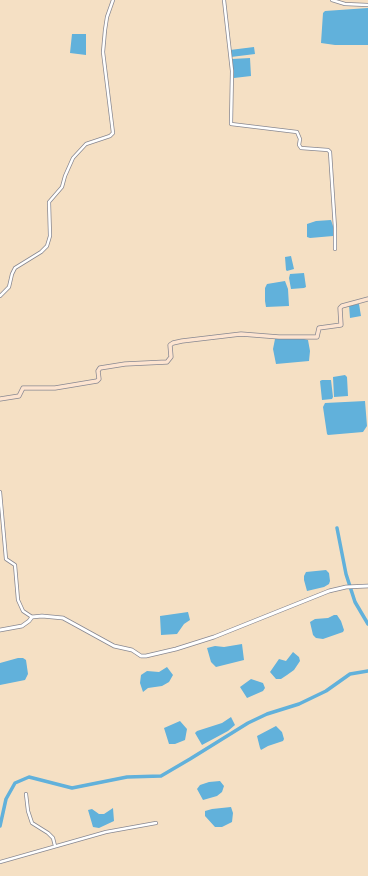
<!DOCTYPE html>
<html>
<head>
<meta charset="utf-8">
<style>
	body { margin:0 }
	canvas { display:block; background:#f5e0c4 }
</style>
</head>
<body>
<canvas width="368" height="876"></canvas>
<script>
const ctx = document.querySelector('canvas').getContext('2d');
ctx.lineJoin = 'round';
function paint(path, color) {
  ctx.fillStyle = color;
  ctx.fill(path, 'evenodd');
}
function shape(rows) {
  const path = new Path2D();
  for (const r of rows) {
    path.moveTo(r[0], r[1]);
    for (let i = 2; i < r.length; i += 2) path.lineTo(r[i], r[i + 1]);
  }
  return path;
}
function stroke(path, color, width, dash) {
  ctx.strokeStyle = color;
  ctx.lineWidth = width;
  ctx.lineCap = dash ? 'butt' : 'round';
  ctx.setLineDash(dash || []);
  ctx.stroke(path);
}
const water = shape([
	[368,8,368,45,335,45,321,43,323,13,325,11],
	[72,34,86,34,86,55,70,53],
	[254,47,255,54,231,57,230,50],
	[250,58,251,76,234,78,232,59],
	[331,220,334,229,333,236,310,238,307,237,307,224,316,221],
	[291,256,294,269,287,271,286,270,285,257],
	[304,273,306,287,304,288,291,289,289,278,290,274],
	[285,281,288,289,289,306,266,307,265,301,265,288,267,284],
	[359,304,361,316,350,318,349,305],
	[289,338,304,339,308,340,310,351,309,361,276,364,273,349,275,339],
	[345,375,347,377,348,396,334,397,333,377],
	[322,380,331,380,333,397,332,399,322,400,320,381],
	[365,401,367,426,363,432,328,435,327,434,323,407,325,403],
	[326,570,329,573,330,581,329,584,324,587,307,591,304,580,304,576,306,572],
	[188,612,190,620,184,624,177,634,161,635,160,616],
	[334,615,337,615,341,621,344,630,343,632,323,639,316,638,313,635,310,622,315,619,328,618],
	[242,644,244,660,216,667,211,662,207,648,215,646,224,647],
	[293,652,299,657,300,661,294,670,287,675,281,679,276,679,270,672,279,659,286,661],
	[18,658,23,658,26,660,28,674,25,680,0,685,0,663],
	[167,667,173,675,169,682,162,686,148,688,143,692,140,683,141,675,147,671,159,672],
	[251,679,263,683,265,688,263,691,247,698,240,687],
	[231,717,235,725,228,731,202,745,195,733,197,731,222,723],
	[180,721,187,729,185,740,175,744,169,744,164,728],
	[276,726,282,732,284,739,283,741,268,746,261,750,260,748,257,736],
	[220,781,224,786,222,792,217,796,203,800,197,789,200,785,209,782],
	[231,807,233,813,232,822,222,827,215,827,205,816,205,811,212,809],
	[113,808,114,821,99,828,93,827,88,810,92,809,99,814,104,814]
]);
const canal = shape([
	[337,528,346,574,355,602,368,624],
	[0,826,6,799,15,783,29,777,72,788,127,777,161,776,190,759,248,723,267,714,299,704,326,691,350,674,368,671]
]);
const minor = shape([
	[224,0,232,71,231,124,297,132,300,139,299,145,301,148,328,150,330,152,335,228,335,249],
	[332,0,345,4,368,5],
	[0,296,9,287,12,274,15,268,41,252,47,246,50,236,49,202,62,187,65,176,73,158,86,144,110,136,113,133,103,52,105,30,107,17,113,0],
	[0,492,6,559,15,565,18,600,23,611,32,617],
	[26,794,28,811,32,823,48,833,53,838,55,846],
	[0,862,106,832,156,823]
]);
const tertiary = shape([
	[0,630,22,626,29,621,32,617,42,616,63,618,114,646,132,650,141,656,146,656,176,649,214,637,329,591,346,587,368,586]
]);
const secondary = shape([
	[0,399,19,396,23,388,55,388,97,381,99,379,98,371,100,368,125,364,167,362,171,357,170,345,173,343,182,341,241,334,279,337,317,337,319,328,341,325,340,308,342,306,368,299]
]);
paint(water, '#61b1db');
stroke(canal, '#61b1db', 3.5);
stroke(minor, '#888891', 4);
stroke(tertiary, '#888891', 4.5);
stroke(secondary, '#888891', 5);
stroke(minor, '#fff', 2.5);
stroke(tertiary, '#fff', 3);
stroke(secondary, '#fde4d0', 3.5);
</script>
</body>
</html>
